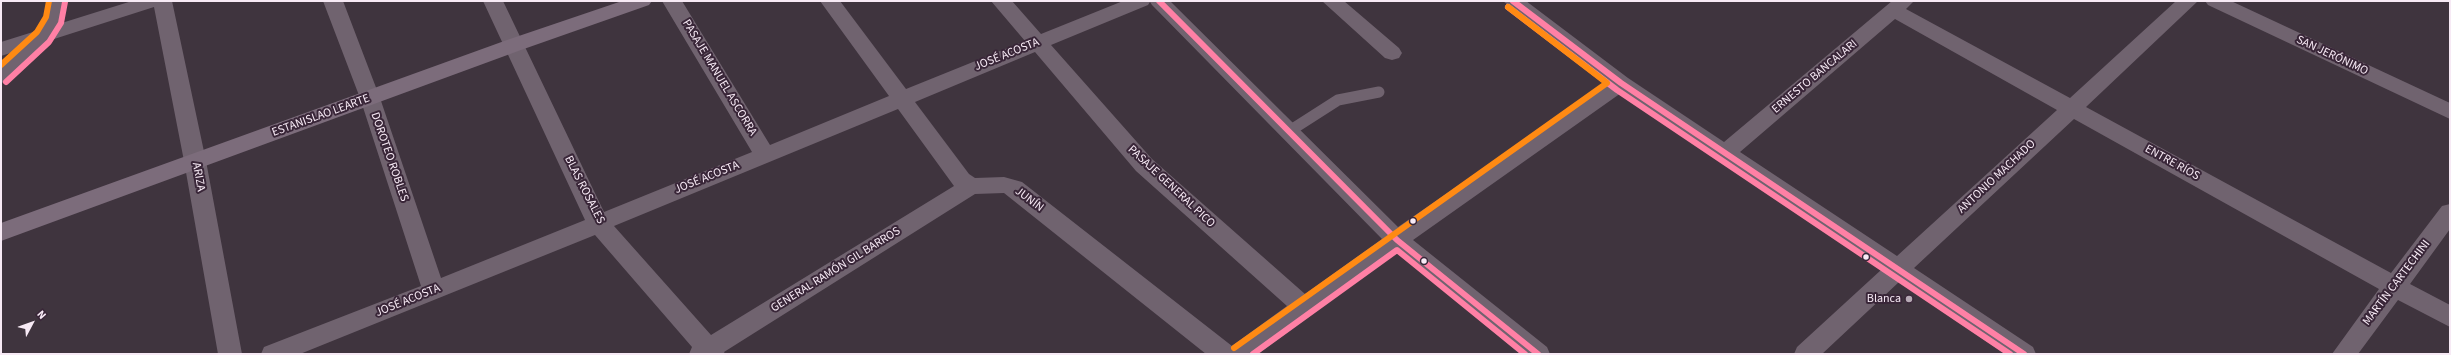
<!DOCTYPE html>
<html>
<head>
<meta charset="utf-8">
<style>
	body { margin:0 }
	#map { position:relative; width:2451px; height:355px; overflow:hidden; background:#3f343e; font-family:"Source Sans 3",sans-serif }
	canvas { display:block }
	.frame { position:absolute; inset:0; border:2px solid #f7eaf5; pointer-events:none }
	.north { position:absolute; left:12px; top:303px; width:40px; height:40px; -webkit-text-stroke:3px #392638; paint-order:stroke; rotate:49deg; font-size:11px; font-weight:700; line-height:16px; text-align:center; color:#f7eaf5 }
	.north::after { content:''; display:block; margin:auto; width:14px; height:18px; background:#f7eaf5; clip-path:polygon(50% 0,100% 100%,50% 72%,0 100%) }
</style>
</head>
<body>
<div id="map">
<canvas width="2451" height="355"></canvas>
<div class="frame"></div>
<div class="north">N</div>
</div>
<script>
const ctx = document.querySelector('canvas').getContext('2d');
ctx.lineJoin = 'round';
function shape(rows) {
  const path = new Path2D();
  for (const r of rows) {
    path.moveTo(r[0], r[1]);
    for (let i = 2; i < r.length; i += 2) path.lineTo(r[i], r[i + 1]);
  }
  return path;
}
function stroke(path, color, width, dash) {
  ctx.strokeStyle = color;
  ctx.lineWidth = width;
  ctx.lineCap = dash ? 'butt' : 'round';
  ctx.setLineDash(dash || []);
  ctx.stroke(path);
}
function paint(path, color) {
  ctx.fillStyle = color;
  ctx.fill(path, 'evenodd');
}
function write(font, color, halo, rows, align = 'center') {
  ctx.font = font + ' "Source Sans 3",sans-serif';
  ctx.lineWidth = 4;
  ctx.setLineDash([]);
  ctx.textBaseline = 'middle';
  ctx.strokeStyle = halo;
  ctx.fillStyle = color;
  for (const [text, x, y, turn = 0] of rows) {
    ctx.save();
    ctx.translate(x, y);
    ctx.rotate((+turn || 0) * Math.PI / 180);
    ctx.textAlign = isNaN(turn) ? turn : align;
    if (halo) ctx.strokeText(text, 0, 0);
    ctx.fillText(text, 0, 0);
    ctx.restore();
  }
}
const service = shape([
	[1288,132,1338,100,1379,92]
]);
const minor = shape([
	[132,1,172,1,206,161,242,354,218,354,184,161,154,7,1,56,1,42,132,1],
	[323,1,343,1,380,98,441,278,585,220,483,1,503,1,604,212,752,152,662,1,682,1,770,145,889,96,820,1,840,1,906,89,1025,41,991,1,1012,1,1041,34,1123,1,1170,1,1398,227,1607,83,1503,1,1526,1,1628,78,1724,142,1892,1,1914,1,1906,9,2070,98,2176,1,2198,1,2086,107,2391,273,2442,206,2450,204,2450,229,2410,284,2450,305,2450,327,2398,300,2358,354,2332,354,2379,289,2074,119,1914,268,2033,347,2036,354,2005,354,1899,282,1822,354,1794,354,1797,347,1881,270,1621,93,1413,240,1547,347,1550,354,1520,354,1397,252,1258,354,1206,354,1004,193,975,194,724,352,725,354,689,354,692,347,595,235,300,354,261,354,264,347,421,286,360,98,323,1],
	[1150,2,1152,5,1382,239,1305,294,1152,159,1051,45,1148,5,1150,2],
	[1895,19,2057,110,1897,256,1740,152,1895,19],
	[1035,52,1136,171,1287,306,1232,346,1022,182,1004,177,975,178,969,174,915,102,1035,52],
	[898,109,954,186,711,335,614,226,898,109],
	[1322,1,1344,1,1399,48,1402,53,1399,58,1392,60,1385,58,1322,1],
	[2205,1,2231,1,2450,103,2450,119,2208,5,2205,1]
]);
const tertiary = shape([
	[47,1,67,1,64,20,50,42,8,81,1,83,1,64,36,32,44,20,47,1]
]);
const secondary = shape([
	[622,1,652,1,649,5,521,50,1,241,1,223,507,40,622,1]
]);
const bus1 = shape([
	[1159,1,1397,240,1538,354],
	[1513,1,1621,83,2024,354]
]);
const bus2 = shape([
	[1508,7,1617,90,2010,354],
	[6,82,49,42,61,23,65,2],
	[1253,354,1397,250,1525,354]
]);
const bus3 = shape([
	[1,65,37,32,46,17,49,1],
	[1234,348,1607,83,1508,7]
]);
const markers = [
	[1413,221,3.5,"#f7eaf5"],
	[1866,257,3.5,"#f7eaf5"],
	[1424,261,3.5,"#f7eaf5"],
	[1909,299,4,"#b7aab5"]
];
const streetNames = [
	["JOSÉ ACOSTA",1007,55,-22],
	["SAN JERÓNIMO",2332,56,25],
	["ERNESTO BANCALARI",1815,77,-40],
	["PASAJE MANUEL ASCORRA",719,78,59],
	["ESTANISLAO LEARTE",321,116,-20],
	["DOROTEO ROBLES",389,157,71],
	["ENTRE RÍOS",2172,163,29],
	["ARIZA",198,177,80],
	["ANTONIO MACHADO",1997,177,-43],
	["JOSÉ ACOSTA",707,178,-22],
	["PASAJE GENERAL PICO",1171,187,43],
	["BLAS ROSALES",584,190,63],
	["JUNÍN",1029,200,37],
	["GENERAL RAMÓN GIL BARROS",836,270,-32],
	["MARTÍN CARTECHINI",2397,283,-53],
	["JOSÉ ACOSTA",408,301,-22]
];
const poiNames = [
	["Blanca",1901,299]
];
stroke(service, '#70636f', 11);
paint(minor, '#70636f');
paint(tertiary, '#70636f');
paint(secondary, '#7c6c7b');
stroke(bus1, '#ff80a5', 6);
stroke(bus2, '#ff80a5', 6);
stroke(bus3, '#ff8a13', 6);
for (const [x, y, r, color] of markers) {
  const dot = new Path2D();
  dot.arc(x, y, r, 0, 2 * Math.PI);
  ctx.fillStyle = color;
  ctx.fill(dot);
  stroke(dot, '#392638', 1.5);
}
write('12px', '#f7eaf5', '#392638', streetNames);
write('12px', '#f7eaf5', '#392638', poiNames, 'right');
</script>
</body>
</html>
